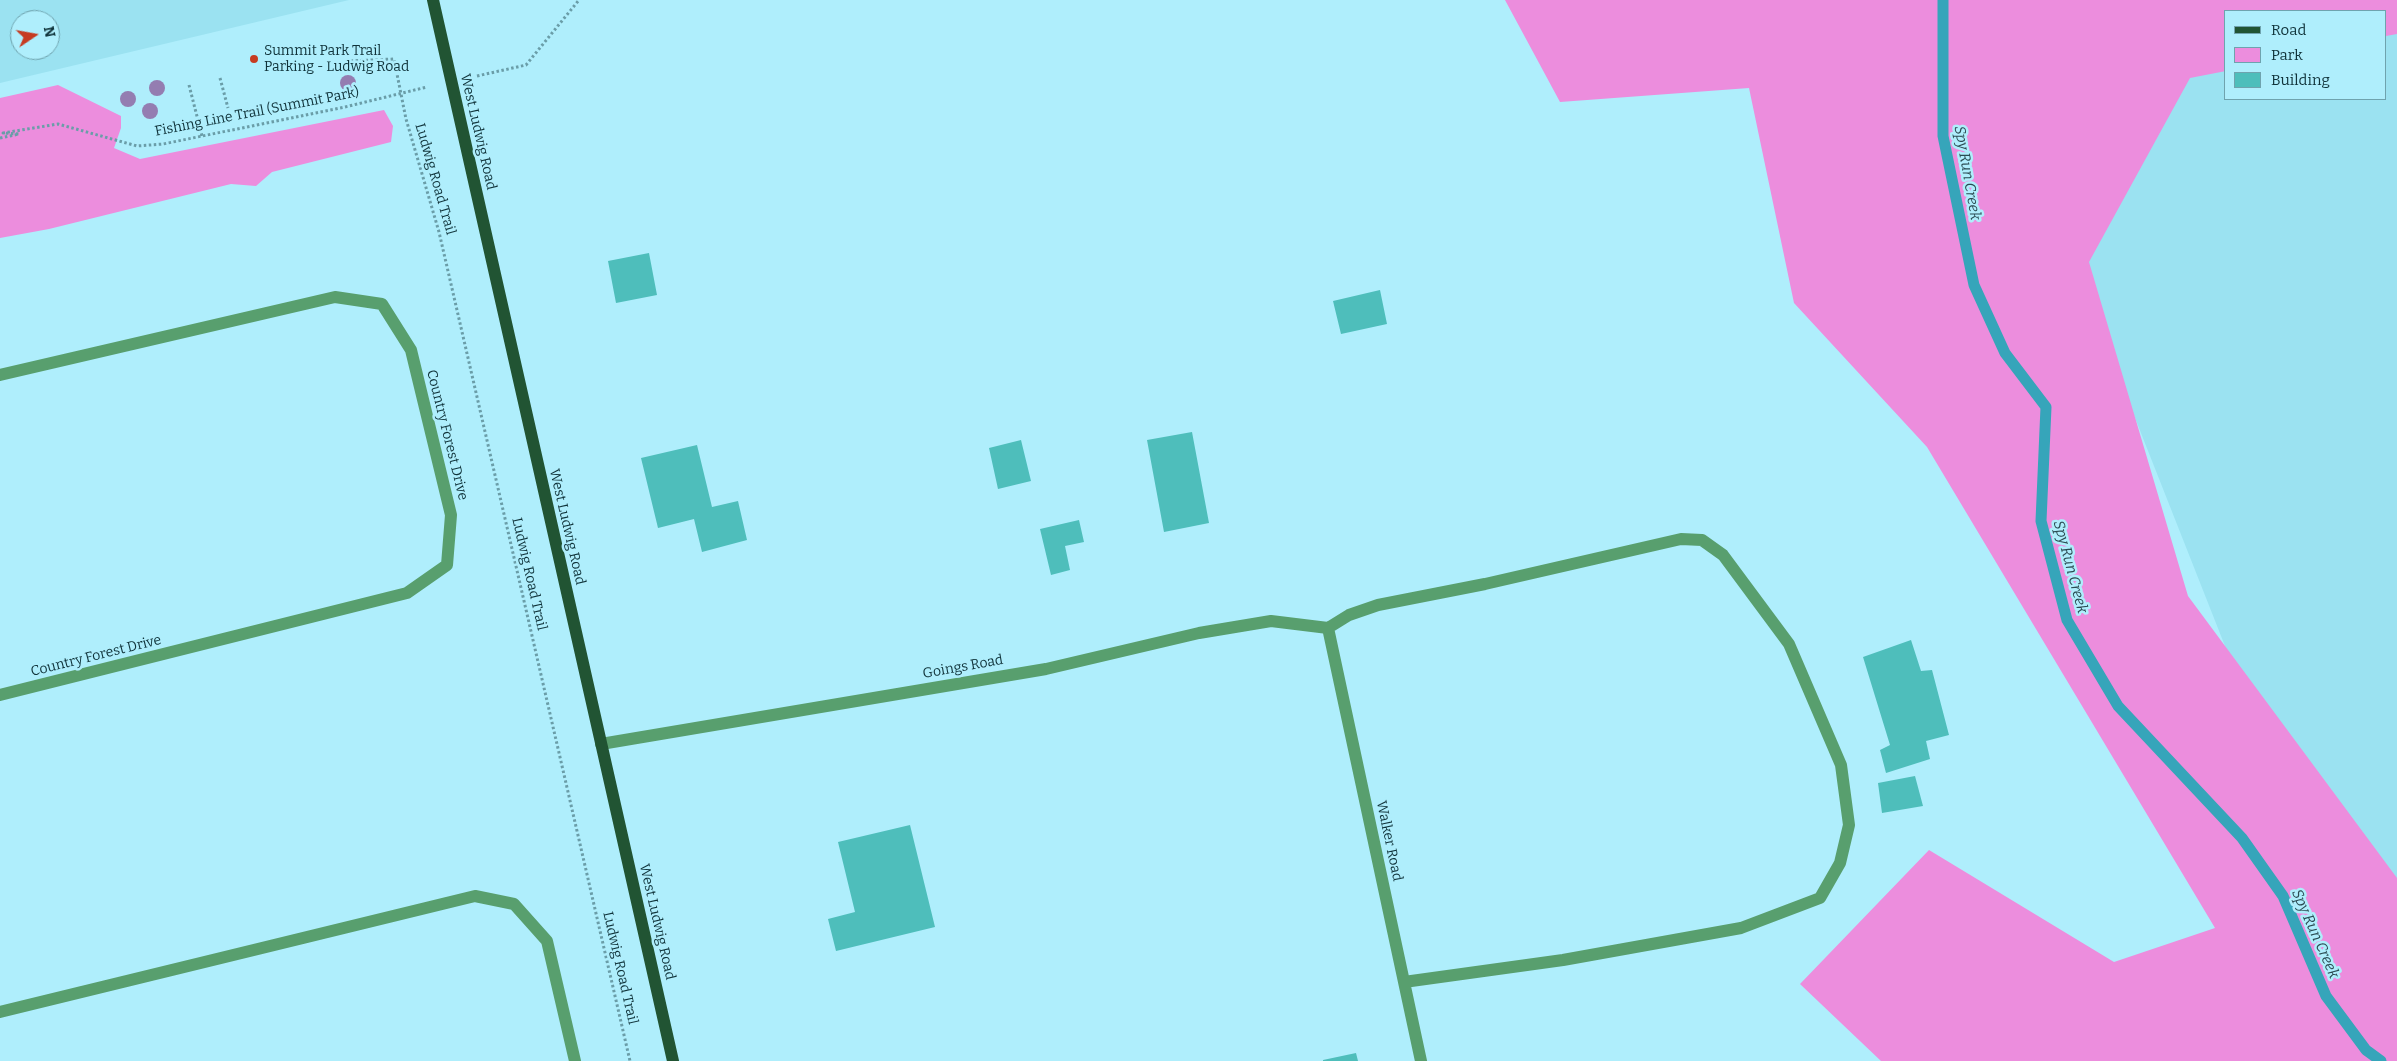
<!DOCTYPE html>
<html>
<head>
<meta charset="utf-8">
<style>
	body { margin:0 }
	#map { position:relative; width:2397px; height:1061px; overflow:hidden; background:#afeefc; font-family:Bitter,serif }
	canvas { display:block }
	.legend { position:absolute; left:2224px; top:10px; width:162px; height:90px; box-sizing:border-box; background:#afeefc; border:1px solid #6fa3ae; margin:0; padding:6px 9px; list-style:none; font-size:15px; color:#10333a }
	.legend li { display:flex; align-items:center; gap:10px; height:25px }
	.legend b { width:25px; border:1px solid #6fa3ae }
	.north { position:absolute; left:10px; top:10px; width:50px; height:50px; box-sizing:border-box; background:#afeefc; border:1px solid #6fa3ae; border-radius:50%; rotate:78deg; font-size:14px; font-weight:700; line-height:20px; text-align:center; color:#10333a }
	.north::after { content:''; display:block; margin:auto; width:18px; height:22px; background:#c63b21; clip-path:polygon(50% 0,100% 100%,50% 72%,0 100%) }
</style>
</head>
<body>
<div id="map">
<canvas width="2397" height="1061"></canvas>
<ul class="legend">
<li><b style="height:6px;background:#215433"></b>Road</li>
<li><b style="height:14px;background:#ec8ddd"></b>Park</li>
<li><b style="height:14px;background:#4ebebb"></b>Building</li>
</ul>
<div class="north">N</div>
</div>
<script>
const ctx = document.querySelector('canvas').getContext('2d');
ctx.lineJoin = 'round';
function paint(path, color) {
  ctx.fillStyle = color;
  ctx.fill(path, 'evenodd');
}
function shape(rows) {
  const path = new Path2D();
  for (const r of rows) {
    path.moveTo(r[0], r[1]);
    for (let i = 2; i < r.length; i += 2) path.lineTo(r[i], r[i + 1]);
  }
  return path;
}
function stroke(path, color, width, dash) {
  ctx.strokeStyle = color;
  ctx.lineWidth = width;
  ctx.lineCap = dash ? 'butt' : 'round';
  ctx.setLineDash(dash || []);
  ctx.stroke(path);
}
function write(font, color, halo, rows, align = 'center') {
  ctx.font = font + ' Bitter,serif';
  ctx.lineWidth = 5;
  ctx.setLineDash([]);
  ctx.textBaseline = 'middle';
  ctx.strokeStyle = halo;
  ctx.fillStyle = color;
  for (const [text, x, y, turn = 0] of rows) {
    ctx.save();
    ctx.translate(x, y);
    ctx.rotate((+turn || 0) * Math.PI / 180);
    ctx.textAlign = isNaN(turn) ? turn : align;
    if (halo) ctx.strokeText(text, 0, 0);
    ctx.fillText(text, 0, 0);
    ctx.restore();
  }
}
const built = shape([
	[0,0,349,0,0,83],
	[20,20,50,20,50,50,20,50],
	[2002,0,2397,0,2397,910,2238,679,2040,177],
	[2226,11,2386,11,2386,99,2226,99]
]);
const green = shape([
	[1505,0,2397,0,2397,34,2386,36,2386,11,2226,11,2226,71,2190,78,2089,262,2188,596,2397,878,2397,1061,1881,1061,1800,984,1929,850,2114,962,2215,928,1927,447,1794,303,1749,88,1560,102],
	[58,85,121,116,121,128,114,148,140,159,384,110,393,126,391,142,272,172,256,186,231,184,49,229,0,238,0,98]
]);
const stream = shape([
	[1943,0,1943,136,1974,285,2005,353,2046,407,2041,521,2067,620,2118,706,2242,838,2283,896,2326,996,2366,1050,2381,1061]
]);
const building = shape([
	[649,253,657,295,616,303,608,261],
	[1380,290,1387,324,1341,334,1333,301],
	[1192,432,1209,523,1164,532,1147,440],
	[1021,440,1031,481,998,489,989,448],
	[697,445,712,507,738,501,747,540,702,552,694,519,658,528,641,458],
	[1079,520,1084,542,1065,546,1070,570,1051,575,1040,529],
	[1911,640,1921,671,1932,670,1949,735,1926,741,1930,759,1886,773,1880,750,1890,745,1863,657],
	[1915,776,1923,806,1882,813,1878,783],
	[910,825,935,927,836,951,828,919,855,912,838,842],
	[1356,1053,1358,1061,1323,1061,1323,1060]
]);
const path = shape([
	[345,49,348,61,394,59,406,119,439,232,630,1061],
	[477,76,526,65,579,0],
	[220,78,228,108],
	[189,85,202,136],
	[0,138,19,134,3,133,58,124,137,146,163,144,345,107,427,87]
]);
const minor = shape([
	[0,375,335,297,382,304,411,350,451,515,447,565,407,593,0,695],
	[1328,628,1349,615,1378,605,1485,584,1681,539,1702,540,1723,555,1789,644,1841,765,1849,825,1840,863,1820,898,1741,928,1563,960,1404,982],
	[1328,628,1421,1061],
	[601,744,1046,669,1199,633,1271,621,1328,628],
	[0,1012,475,896,514,904,547,941,575,1061]
]);
const major = shape([
	[433,0,673,1061]
]);
const trees = [
	[348,83],
	[157,88],
	[128,99],
	[150,111]
];
const markers = [
	[254,59,5,"#c63b21"]
];
const poiNames = [
	["Summit Park Trail",264,51],
	["Parking - Ludwig Road",264,67]
];
const streetNames = [
	["Fishing Line Trail (Summit Park)",257,112,-11],
	["West Ludwig Road",478,132,77],
	["Ludwig Road Trail",435,179,74],
	["Country Forest Drive",447,435,76],
	["West Ludwig Road",567,527,77],
	["Ludwig Road Trail",529,574,77],
	["Country Forest Drive",96,656,-14],
	["Goings Road",963,667,-10],
	["Walker Road",1389,841,78],
	["West Ludwig Road",657,922,77],
	["Ludwig Road Trail",620,968,77]
];
const waterNames = [
	["Spy Run Creek",1967,173,80],
	["Spy Run Creek",2070,567,75],
	["Spy Run Creek",2315,934,66]
];
paint(built, '#9be2f1');
paint(green, '#ec8ddd');
stroke(stream, '#36a5ba', 11);
paint(building, '#4ebebb');
stroke(path, '#6a9da8', 3, [2.5, 2.5]);
stroke(minor, '#589f6e', 12);
stroke(major, '#215433', 12);
ctx.fillStyle = '#947db1';
for (const [x, y] of trees) {
  ctx.beginPath();
  ctx.arc(x, y, 8, 0, 2 * Math.PI);
  ctx.fill();
}
for (const [x, y, r, color] of markers) {
  const dot = new Path2D();
  dot.arc(x, y, r, 0, 2 * Math.PI);
  ctx.fillStyle = color;
  ctx.fill(dot);
  stroke(dot, '#afeefc', 2);
}
write('14px', '#10333a', '#afeefc', poiNames, 'left');
write('14px', '#10333a', '#afeefc', streetNames);
write('italic 15px', '#2b4b52', '#afeefc', waterNames);
</script>
</body>
</html>
